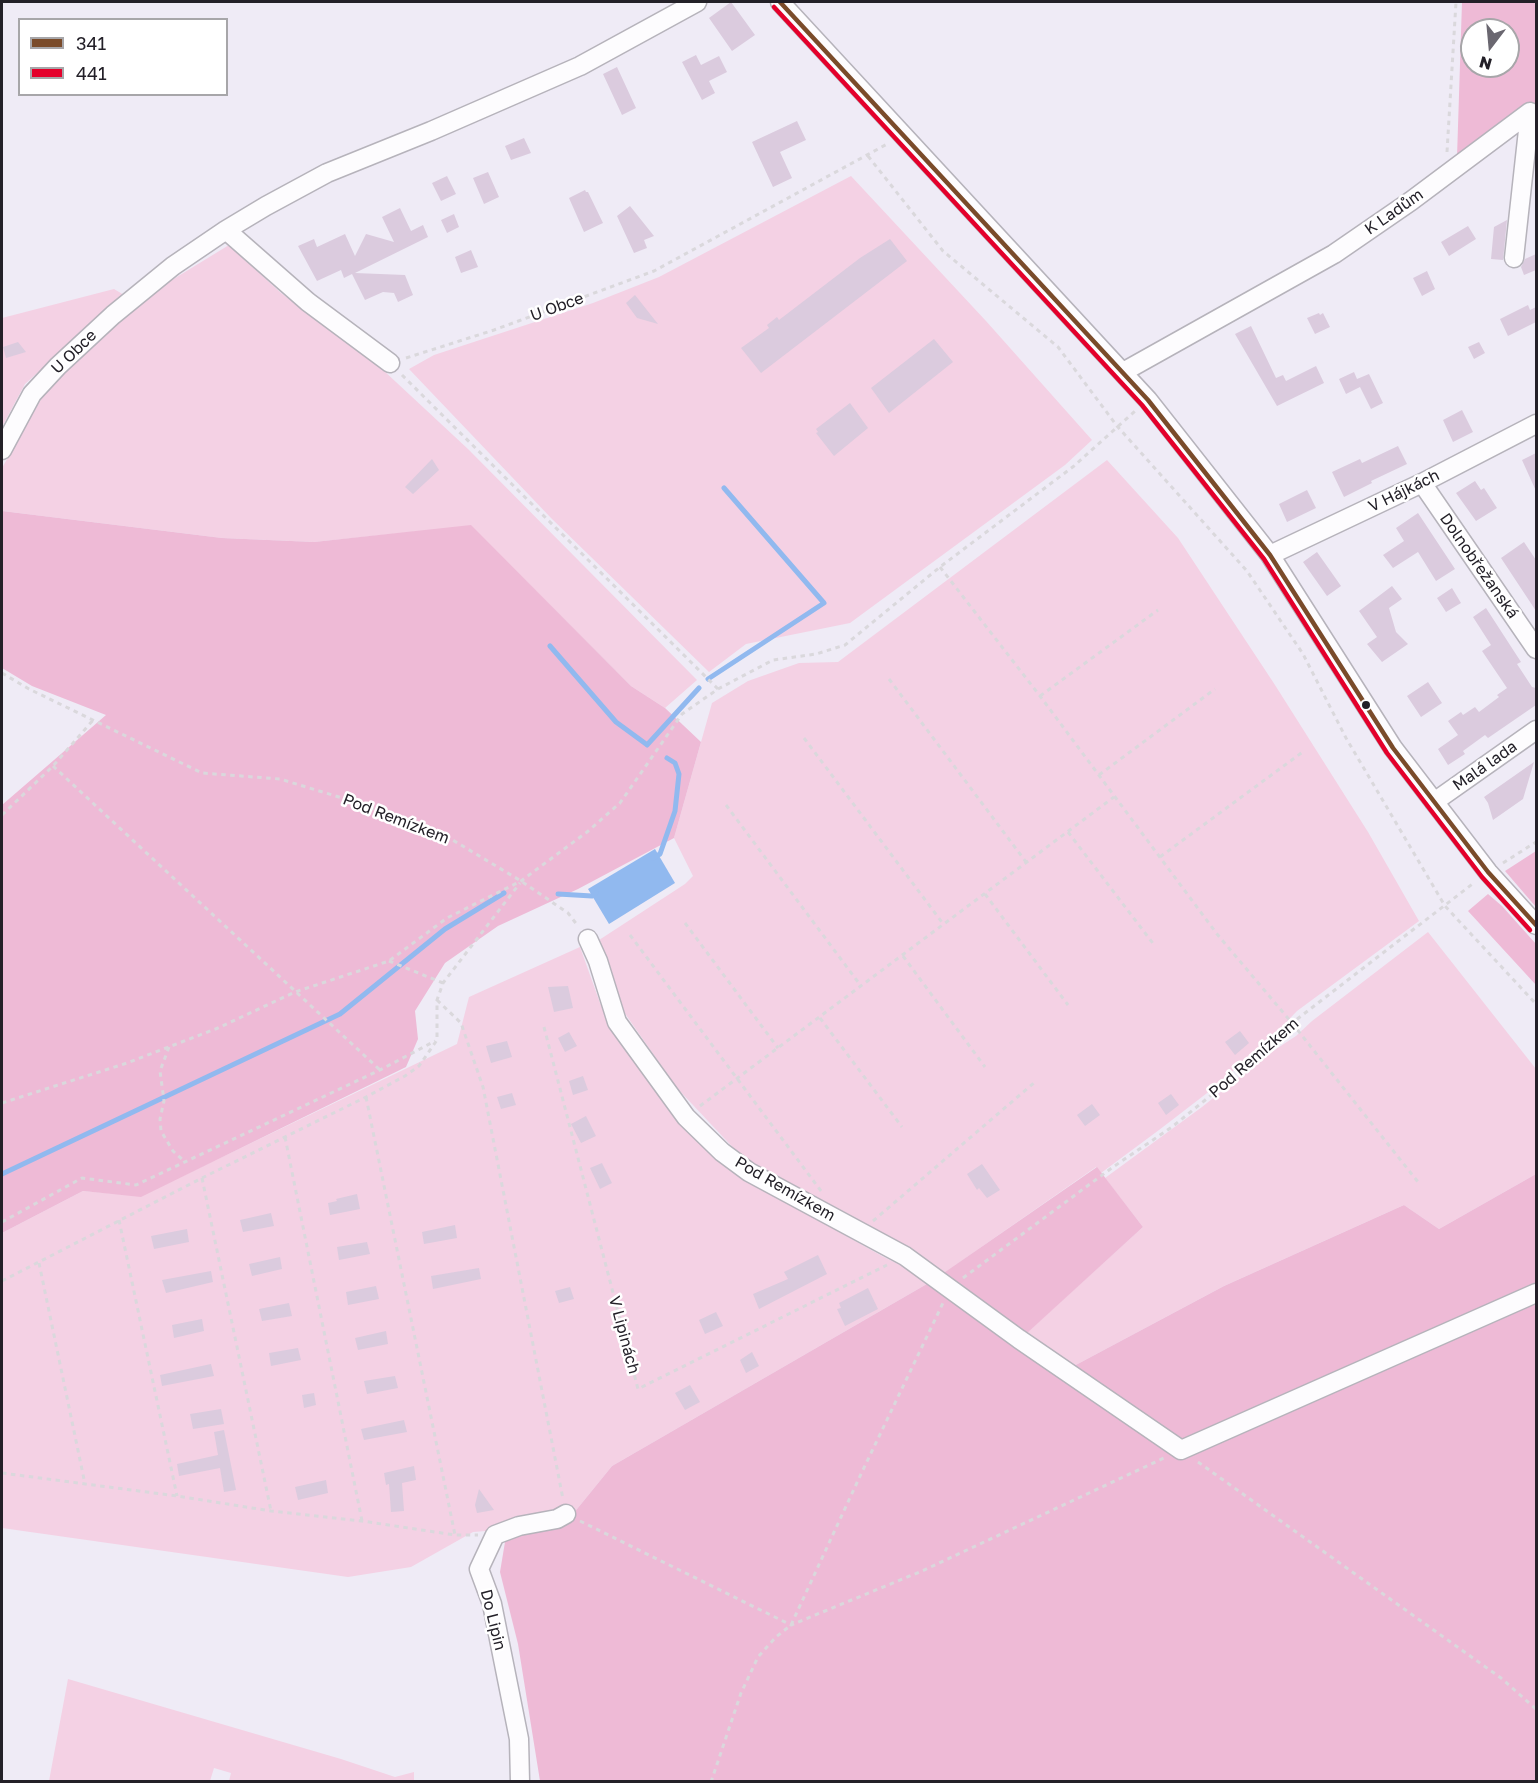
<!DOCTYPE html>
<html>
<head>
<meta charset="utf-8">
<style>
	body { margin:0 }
	#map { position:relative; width:1538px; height:1783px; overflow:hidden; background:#efebf6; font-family:"Golos Text",sans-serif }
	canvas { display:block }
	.frame { position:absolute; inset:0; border:3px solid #232028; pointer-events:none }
	.legend { position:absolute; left:18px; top:18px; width:210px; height:78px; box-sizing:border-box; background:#fff; border:2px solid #a7a6a9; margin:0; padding:8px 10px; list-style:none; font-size:18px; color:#232028 }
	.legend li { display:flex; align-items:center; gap:12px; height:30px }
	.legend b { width:30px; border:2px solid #a7a6a9 }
	.north { position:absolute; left:1460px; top:18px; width:60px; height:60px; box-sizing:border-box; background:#fff; border:2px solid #a7a6a9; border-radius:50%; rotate:196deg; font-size:16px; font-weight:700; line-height:24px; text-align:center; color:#232028 }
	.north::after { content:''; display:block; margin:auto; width:21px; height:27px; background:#6a6770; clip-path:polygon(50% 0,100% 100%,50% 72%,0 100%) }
</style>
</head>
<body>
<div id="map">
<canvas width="1538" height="1783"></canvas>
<div class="frame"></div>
<ul class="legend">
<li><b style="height:8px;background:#7a4b2a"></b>341</li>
<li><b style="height:8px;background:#e4002b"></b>441</li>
</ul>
<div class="north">N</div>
</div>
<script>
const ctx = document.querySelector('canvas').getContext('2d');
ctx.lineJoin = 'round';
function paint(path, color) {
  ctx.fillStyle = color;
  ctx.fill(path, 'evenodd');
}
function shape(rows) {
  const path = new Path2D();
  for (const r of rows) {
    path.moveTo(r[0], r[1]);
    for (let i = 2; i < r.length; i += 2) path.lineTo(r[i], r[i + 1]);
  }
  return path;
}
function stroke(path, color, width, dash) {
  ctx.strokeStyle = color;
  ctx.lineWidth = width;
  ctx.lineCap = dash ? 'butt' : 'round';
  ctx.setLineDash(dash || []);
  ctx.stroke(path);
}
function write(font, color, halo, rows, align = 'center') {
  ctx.font = font + ' "Golos Text",sans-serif';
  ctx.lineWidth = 5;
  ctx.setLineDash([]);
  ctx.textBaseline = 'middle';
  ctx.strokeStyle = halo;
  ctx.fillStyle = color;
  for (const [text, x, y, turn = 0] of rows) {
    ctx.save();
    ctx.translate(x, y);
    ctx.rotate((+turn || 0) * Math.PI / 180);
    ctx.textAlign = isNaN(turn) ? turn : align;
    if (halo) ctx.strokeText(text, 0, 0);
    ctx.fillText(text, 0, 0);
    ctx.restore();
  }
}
const green = shape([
	[851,176,986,321,1092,440,1065,465,850,623,746,644,709,672,551,518,409,369,434,355,593,303,659,277],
	[229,245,281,293,382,369,468,449,697,680,665,708,631,686,471,526,314,542,222,538,2,511,2,468,49,385,136,302],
	[114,289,124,295,25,384,2,427,2,318],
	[1107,460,1178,538,1275,685,1368,832,1419,921,1297,1011,1272,1037,1211,1090,1159,1130,1101,1173,1096,1167,944,1273,898,1244,762,1171,740,1155,676,1087,626,1015,615,996,596,942,685,884,693,876,674,838,712,703,748,681,799,663,838,662],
	[1428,932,1536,1069,1536,1174,1439,1229,1404,1205,1224,1286,1072,1367,1025,1334,1143,1227,1105,1178,1202,1107,1267,1055,1296,1036,1312,1021],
	[580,947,600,1003,633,1059,678,1119,736,1174,882,1256,932,1281,612,1466,564,1525,473,1532,411,1567,348,1577,2,1528,2,1233,83,1191,141,1196,457,1044,469,997],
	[68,1679,341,1759,395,1777,414,1772,414,1781,229,1781,231,1773,214,1768,210,1781,49,1781]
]);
const forest = shape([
	[1462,2,1536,2,1536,109,1457,157],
	[1472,30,1508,30,1508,66,1472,66],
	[2,511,222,538,314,542,471,525,631,686,665,708,701,742,674,838,578,889,498,926,445,963,415,1011,418,1039,406,1067,141,1197,83,1191,2,1233,2,805,106,715,32,686,2,668],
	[1536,851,1536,907,1505,871],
	[1488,894,1502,906,1536,944,1536,985,1468,911],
	[1097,1167,1143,1227,1026,1334,1072,1367,1224,1286,1404,1205,1439,1229,1536,1174,1536,1781,540,1781,518,1644,500,1572,506,1536,564,1525,612,1466,932,1281]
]);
const water = shape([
	[655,849,675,883,609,924,588,889]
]);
const stream = shape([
	[550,646,616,722,646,744],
	[708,679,824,603,724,488],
	[647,745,699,688],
	[653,858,660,854,675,811,679,774,675,763,667,758],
	[558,894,592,896,596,893],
	[2,1174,340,1014,445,929,504,893]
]);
const building = shape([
	[731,2,755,35,732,51,709,18],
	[696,55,701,65,719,56,727,72,709,81,715,93,702,100,682,62],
	[617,67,636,108,622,115,603,74],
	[797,121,806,140,780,152,792,178,773,187,752,142],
	[524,138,531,153,511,160,505,146],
	[488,172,499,197,484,204,473,178],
	[447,176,456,194,441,201,432,183],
	[585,190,586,192,588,192,603,223,584,232,569,198],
	[630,206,654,236,644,240,647,248,634,253,617,216],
	[400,208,411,231,423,225,428,237,355,273,405,275,413,295,398,302,394,293,383,292,365,300,352,274,344,278,341,270,317,281,298,246,314,239,317,247,345,234,355,256,366,234,394,242,382,217],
	[454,214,459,227,447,233,441,220],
	[1507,220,1503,260,1491,259,1494,227],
	[1468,226,1476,239,1449,256,1441,242],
	[890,239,907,261,761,373,741,348,769,328,767,325,777,317,779,320,860,258],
	[471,250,478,267,461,273,455,257],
	[1536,254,1536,270,1524,275,1521,267,1525,259],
	[1427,271,1435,289,1422,296,1413,278],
	[635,295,658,324,637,318,626,303],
	[1528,305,1530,310,1536,307,1536,322,1508,336,1500,319],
	[1319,313,1320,315,1323,313,1330,327,1315,334,1307,318],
	[1251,326,1276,378,1283,375,1286,381,1316,366,1324,383,1277,406,1235,334],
	[934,339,953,362,889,413,871,388],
	[18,342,26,352,6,358,3,347],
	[1479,342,1485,353,1474,359,1468,347],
	[1354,372,1357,379,1369,374,1383,403,1371,409,1360,387,1346,394,1339,379],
	[850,403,868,428,834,456,816,433,818,432,816,429],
	[1462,410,1473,432,1453,442,1443,420],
	[1398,446,1407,464,1371,481,1372,483,1344,497,1332,472,1360,459,1362,463],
	[1536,453,1536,491,1522,460],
	[432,459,439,470,413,494,405,487],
	[1475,481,1481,490,1484,488,1497,508,1476,521,1456,493],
	[1307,490,1316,508,1287,522,1279,504],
	[1418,513,1455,569,1436,581,1418,552,1393,568,1383,555,1404,541,1396,528],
	[1524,542,1536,560,1536,611,1501,558],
	[1317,552,1341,586,1327,596,1303,562],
	[1392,586,1402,599,1389,608,1396,632,1408,644,1382,662,1367,644,1377,637,1359,611],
	[1452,588,1461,603,1446,612,1437,598],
	[1486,608,1521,662,1517,664,1532,687,1536,688,1536,705,1488,738,1485,735,1463,751,1465,754,1448,765,1438,749,1458,735,1448,721,1461,712,1463,715,1475,707,1479,712,1499,697,1497,695,1507,688,1482,651,1491,645,1473,617],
	[1428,682,1442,703,1421,717,1407,696],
	[1534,762,1523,799,1493,820,1488,803,1484,797],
	[568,986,573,1008,554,1012,548,987],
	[1240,1031,1249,1043,1235,1055,1225,1042],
	[569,1032,577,1046,565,1052,558,1038],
	[507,1041,512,1057,491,1063,486,1046],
	[583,1076,588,1090,573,1095,569,1081],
	[512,1093,516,1105,501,1109,497,1097],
	[1171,1094,1179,1105,1166,1115,1158,1103],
	[1092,1104,1100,1115,1085,1126,1077,1115],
	[586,1116,596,1136,581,1143,571,1124],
	[602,1163,612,1183,600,1189,590,1168],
	[982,1164,1000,1190,987,1198,979,1188,977,1190,967,1174],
	[357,1194,360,1209,330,1215,328,1203,337,1201,336,1199],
	[271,1213,274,1226,243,1232,240,1220],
	[455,1225,457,1238,424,1244,422,1232],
	[187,1229,189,1242,154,1249,151,1236],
	[367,1242,370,1254,339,1260,337,1247],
	[818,1255,827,1274,759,1309,753,1294,788,1279,784,1272],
	[280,1257,282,1269,252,1276,249,1264],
	[479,1268,481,1279,433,1289,431,1276],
	[211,1271,213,1282,166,1293,162,1280],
	[376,1286,379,1299,348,1305,346,1292],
	[570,1287,574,1299,559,1303,555,1291],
	[868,1288,878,1309,845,1326,837,1309,841,1308,839,1303],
	[289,1303,292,1316,262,1321,259,1309],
	[716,1312,723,1326,705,1334,699,1320],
	[202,1319,204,1331,174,1338,172,1325],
	[386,1331,388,1344,358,1350,355,1338],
	[298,1348,301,1360,271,1366,269,1353],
	[752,1352,759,1366,746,1373,740,1360],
	[211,1364,214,1376,162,1386,160,1375],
	[395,1376,398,1388,367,1394,364,1381],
	[690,1385,700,1402,685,1410,675,1393],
	[314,1393,316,1405,304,1408,302,1395],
	[221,1409,224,1424,193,1429,190,1414],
	[404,1420,407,1432,364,1440,361,1429],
	[224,1430,236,1490,224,1492,220,1468,179,1476,177,1464,218,1455,214,1432],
	[414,1466,416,1480,402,1483,404,1511,391,1512,389,1484,386,1485,384,1473],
	[326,1480,328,1493,298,1500,295,1487],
	[479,1489,494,1510,477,1513,475,1505]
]);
const path = shape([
	[1447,152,1456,2],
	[868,156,943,251,1058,347,1117,426,1247,571,1303,654,1346,738,1445,906,1536,1004],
	[406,358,494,330,654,271,889,143],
	[402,375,718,689],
	[940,567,1040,696,1217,934,1292,1023,1418,1182],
	[2,673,29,689,202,773,280,779,352,801,446,836,521,881,568,913,578,926],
	[889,679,1026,862],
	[1040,696,1158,610],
	[804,738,944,925],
	[53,766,380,1070],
	[1099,775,1215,689],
	[726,805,861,986],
	[2,815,53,766,94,719],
	[1068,832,1155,946],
	[1160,857,1304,751],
	[1503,863,1536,842],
	[985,894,1068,1005],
	[685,923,778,1048],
	[630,935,821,1191],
	[903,956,985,1067],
	[389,961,443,983],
	[437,1000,461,1023,483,1087,563,1499],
	[820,1018,902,1127],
	[544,1027,638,1389,887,1265],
	[169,1047,160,1071,164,1101,160,1119,161,1131,173,1151,185,1162],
	[366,1097,455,1535],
	[2,1103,127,1063,218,1028,295,992,389,961,447,918,521,881,587,832,620,803,682,714,718,689,773,660,816,654,845,645,940,567,1074,466,1135,411],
	[700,1106,1114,797],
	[285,1137,362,1521],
	[202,1178,271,1511],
	[119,1220,177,1496],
	[873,1221,1035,1082],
	[2,1222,82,1178,136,1185,380,1070,435,1041],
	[39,1263,85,1484],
	[963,1278,1113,1167,1172,1127,1236,1075,1292,1023,1475,882],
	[2,1281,202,1178,366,1097,405,1076,419,1066,437,1040,437,1000,443,983,520,883],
	[1198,1462,1501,1678,1536,1709],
	[2,1473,177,1496,271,1511,362,1521,455,1535,478,1535],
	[580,1521,791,1625,922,1571,1164,1458],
	[711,1782,741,1693,758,1657,776,1637,791,1625,861,1474,943,1303]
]);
const minor = shape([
	[780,2,1148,400,1270,555,1393,748,1488,872,1536,925],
	[226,230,308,302,390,363],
	[1514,258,1530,112],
	[1123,372,1334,254,1411,201,1530,112],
	[2,450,32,394,58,366,113,315,173,266,226,230,266,206,327,173,431,131,580,66,697,2],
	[1422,483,1536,649],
	[1270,555,1422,483,1536,424],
	[1434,802,1536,730],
	[588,939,598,961,617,1022,686,1117,722,1152,749,1172,905,1256,1019,1339,1181,1450,1536,1293],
	[520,1782,519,1739,492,1604,479,1569,495,1535,519,1526,557,1519,566,1514]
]);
const bus1 = shape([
	[780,2,1148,400,1270,555,1393,748,1488,872,1536,925]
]);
const bus2 = shape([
	[774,7,1142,405,1264,559,1387,753,1482,877,1530,930]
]);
const markers = [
	[1366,705,5,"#232028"]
];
const streetNames = [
	["K Ladům",1394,212,-35],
	["U Obce",557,307,-20],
	["U Obce",74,352,-44],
	["V Hájkách",1404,491,-26],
	["Dolnobřežanská",1479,566,55],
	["Malá lada",1485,766,-35],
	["Pod Remízkem",396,819,21],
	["Pod Remízkem",1254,1058,-41],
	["Pod Remízkem",785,1189,30],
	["V Lipinách",624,1335,75],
	["Do Lipin",493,1620,76]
];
paint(green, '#f4d1e4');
paint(forest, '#eebad6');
paint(water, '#91b9ef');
stroke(stream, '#91b9ef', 5);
paint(building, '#dbcbde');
stroke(minor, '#b6b3bb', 21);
stroke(path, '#dad8dc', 3, [4.5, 4.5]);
stroke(minor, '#fdfcfe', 18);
stroke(bus1, '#7a4b2a', 4.5);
stroke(bus2, '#e4002b', 4.5);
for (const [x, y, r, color] of markers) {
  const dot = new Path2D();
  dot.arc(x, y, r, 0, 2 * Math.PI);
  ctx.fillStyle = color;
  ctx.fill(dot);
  stroke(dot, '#fff', 2);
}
write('16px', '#232028', '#fff', streetNames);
</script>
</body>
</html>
